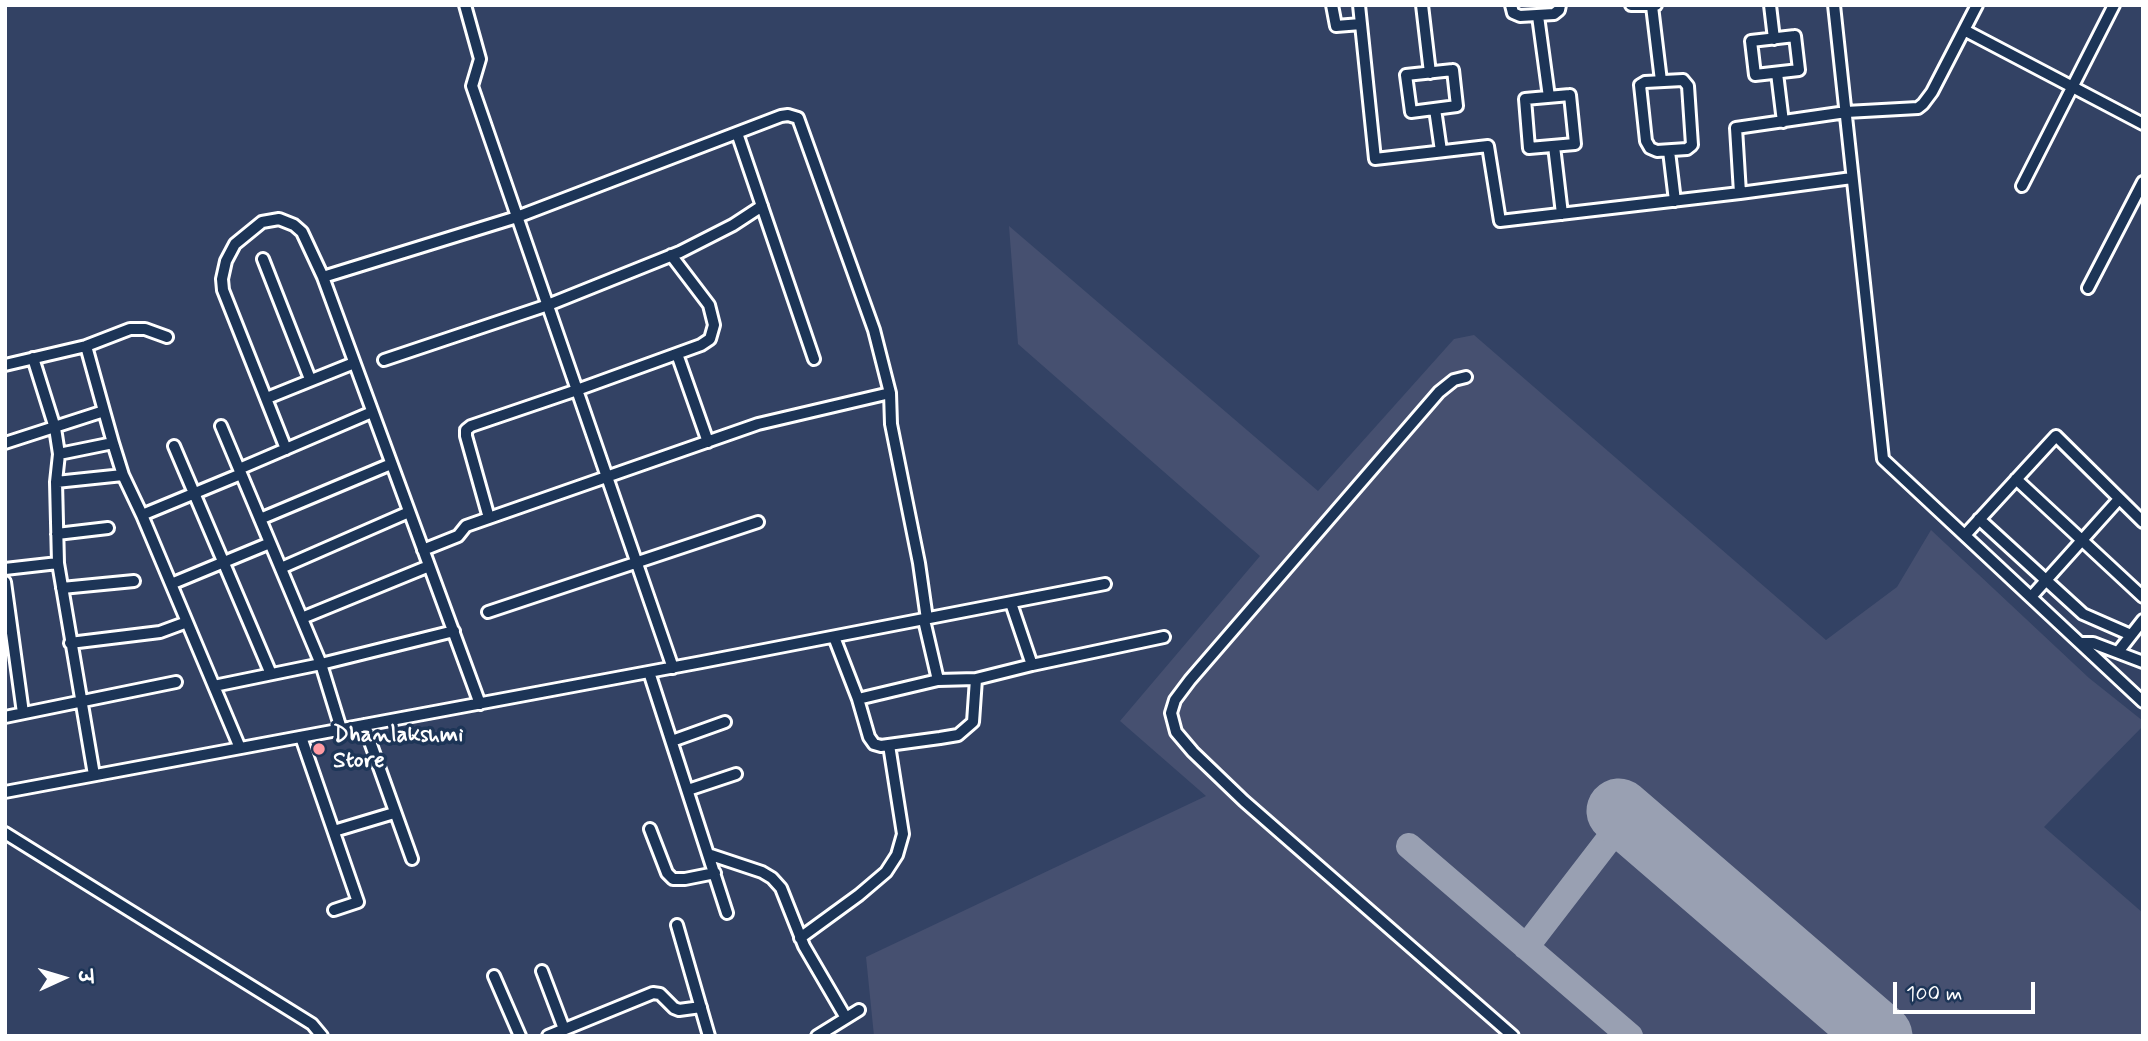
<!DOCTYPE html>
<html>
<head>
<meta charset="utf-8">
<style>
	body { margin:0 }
	#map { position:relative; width:2148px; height:1041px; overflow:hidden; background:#334264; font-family:Mynerve,"Playpen Sans Deva",sans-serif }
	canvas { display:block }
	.frame { position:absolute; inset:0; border:7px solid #fff; pointer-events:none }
	.north { position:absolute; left:28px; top:943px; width:70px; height:70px; -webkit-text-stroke:5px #1d3557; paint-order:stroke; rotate:86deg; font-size:19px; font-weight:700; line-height:28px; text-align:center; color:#fff }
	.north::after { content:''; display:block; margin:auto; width:24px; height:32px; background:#fff; clip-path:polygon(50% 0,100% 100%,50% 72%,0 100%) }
	.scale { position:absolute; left:1893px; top:982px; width:142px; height:32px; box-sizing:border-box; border:4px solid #fff; border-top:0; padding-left:9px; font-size:21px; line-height:24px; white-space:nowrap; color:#fff; -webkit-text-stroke:5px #1d3557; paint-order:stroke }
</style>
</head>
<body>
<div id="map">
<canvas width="2148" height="1041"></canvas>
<div class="frame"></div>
<div class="north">उ</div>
<div class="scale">100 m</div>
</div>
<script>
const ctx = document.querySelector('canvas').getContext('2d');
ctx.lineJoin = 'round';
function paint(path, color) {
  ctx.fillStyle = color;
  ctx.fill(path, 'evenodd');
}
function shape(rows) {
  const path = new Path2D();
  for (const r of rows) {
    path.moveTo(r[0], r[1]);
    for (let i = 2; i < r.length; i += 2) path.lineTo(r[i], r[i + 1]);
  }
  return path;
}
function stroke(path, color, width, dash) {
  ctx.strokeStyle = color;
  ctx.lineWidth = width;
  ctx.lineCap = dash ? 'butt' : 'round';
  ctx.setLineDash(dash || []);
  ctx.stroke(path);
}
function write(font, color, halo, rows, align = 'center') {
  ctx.font = font + ' Mynerve,sans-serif';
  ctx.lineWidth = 7;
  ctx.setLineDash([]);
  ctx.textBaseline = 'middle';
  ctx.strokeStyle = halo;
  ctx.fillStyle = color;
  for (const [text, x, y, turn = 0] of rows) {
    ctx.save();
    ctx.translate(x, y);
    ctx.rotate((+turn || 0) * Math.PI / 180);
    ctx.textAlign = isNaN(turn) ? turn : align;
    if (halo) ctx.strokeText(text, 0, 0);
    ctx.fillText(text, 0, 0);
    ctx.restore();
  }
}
const built = shape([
	[1009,226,1318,491,1454,339,1474,335,1826,640,1897,587,1931,530,2089,678,2143,721,2143,726,2044,827,2143,913,2143,1036,874,1036,866,957,1206,796,1120,721,1260,556,1018,344]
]);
const taxiway = shape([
	[1409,846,1630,1036],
	[1526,947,1626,817],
	[1856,1036,1863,1021]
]);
const runway = shape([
	[1619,811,1880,1036]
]);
const minor = shape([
	[465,5,480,59,472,86,673,668],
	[1332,5,1336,26,1361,24],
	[1359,5,1375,159,1488,146,1500,221,1740,193,1736,128,1846,112,1918,108,1923,104,1932,92,1977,5],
	[1422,5,1430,73],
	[1511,5,1513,13,1520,16,1554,14,1559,10,1560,5],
	[1631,5,1656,5],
	[1770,5,1774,39],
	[1834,5,1883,459,2143,702],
	[1652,6,1661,81],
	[1538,16,1549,97],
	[1966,31,2143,124],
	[1795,36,1799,70,1755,75,1751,41,1795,36],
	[1453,70,1457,106,1411,112,1406,75,1453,70],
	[1777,73,1783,122],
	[1683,80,1688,86,1692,145,1687,149,1657,151,1650,148,1646,141,1640,85,1645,82,1683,80],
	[1570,95,1575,144,1529,148,1525,99,1570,95],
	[1435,109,1441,151],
	[737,133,814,359],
	[1554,146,1562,214],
	[1669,151,1675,201],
	[2022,186,2114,5],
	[1740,193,1852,178],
	[263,259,310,379],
	[323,277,517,217,781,116,788,115,798,118,874,330,890,393,891,424,919,563,927,619],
	[2088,288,2143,182],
	[86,346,130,329,145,329,167,337],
	[677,354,708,442],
	[33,358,55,428,59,454,113,443,123,475,142,515,240,748],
	[384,360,548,305,680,252,733,225,762,206],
	[5,365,86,346,104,411,5,443],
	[1466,377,1454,380,1439,392,1190,680,1175,700,1171,713,1176,732,1193,752,1244,801,1513,1036],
	[267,398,354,363],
	[104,411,113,443],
	[221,426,321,664,341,729],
	[174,446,271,674],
	[286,449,223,290,222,279,226,261,235,244,262,222,279,219,294,225,302,232,323,277,480,704],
	[59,454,56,482,58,563,94,775],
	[239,469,372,412],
	[2016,479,2143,597],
	[56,482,123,475],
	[142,515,241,474],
	[489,518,466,436,466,430,471,426,577,390,701,345,710,339,714,325,709,305,671,255],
	[260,519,391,464],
	[1979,519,2083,614,2131,635],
	[57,534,108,528],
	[1965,535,2056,436,2143,522],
	[423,550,458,536,466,526,758,424,890,393],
	[281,568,409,512],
	[5,569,58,563],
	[5,582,23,713],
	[171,584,270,543],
	[62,588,134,581],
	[2031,597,2119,499],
	[1011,603,1032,665,1164,637],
	[488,612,758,522],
	[302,618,429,566],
	[834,637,858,699,938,680,924,620],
	[70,643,160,632,187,622],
	[2080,643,2093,643,2143,662],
	[2118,652,2143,620],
	[649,672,727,913],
	[938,680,976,679,1032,665],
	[214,686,321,664,454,631],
	[858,699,869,737,874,744,881,746,940,738,958,735,973,722,976,679],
	[5,717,176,682],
	[364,725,412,859],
	[301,737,358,902,334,910],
	[672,741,725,722],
	[688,790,736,774],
	[5,792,702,662,1105,584],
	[650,829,667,873,673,879,685,879,715,873],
	[334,831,394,813],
	[5,833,312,1024,322,1036],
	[708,854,762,872,772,878,781,888,804,946,846,1018],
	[677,925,709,1036],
	[800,938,859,895,886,872,897,855,903,834,889,745],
	[542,971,564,1029],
	[494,976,520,1036],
	[548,1036,653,993,660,994,674,1008,679,1010,701,1007],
	[817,1036,859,1010]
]);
const markers = [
	[319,749,7,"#ff9aa2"]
];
const poiNames = [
	["Dhanlakshmi",333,736],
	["Store",333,762]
];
paint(built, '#465070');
stroke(taxiway, '#99a0b2', 26);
stroke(runway, '#99a0b2', 65);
stroke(minor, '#fff', 16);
stroke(minor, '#1d3557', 10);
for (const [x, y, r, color] of markers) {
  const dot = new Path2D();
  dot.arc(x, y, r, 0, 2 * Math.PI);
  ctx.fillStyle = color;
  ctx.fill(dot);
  stroke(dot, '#1d3557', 2.5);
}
write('bold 23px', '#fff', '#1d3557', poiNames, 'left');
</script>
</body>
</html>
